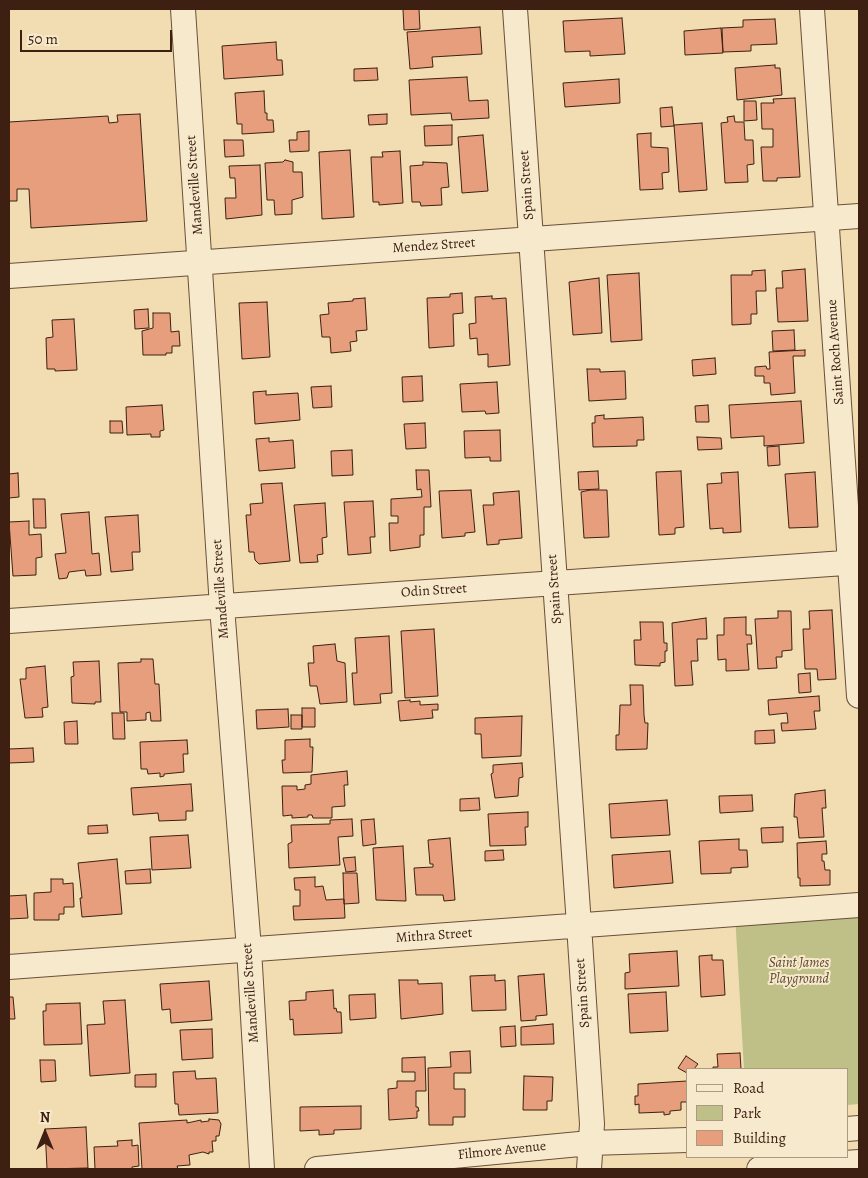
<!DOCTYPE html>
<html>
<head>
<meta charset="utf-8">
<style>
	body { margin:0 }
	#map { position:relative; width:868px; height:1178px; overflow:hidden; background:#f1ddb1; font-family:Alegreya,serif }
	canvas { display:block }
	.frame { position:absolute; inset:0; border:10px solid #3e2013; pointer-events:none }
	.legend { position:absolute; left:686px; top:1068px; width:162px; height:90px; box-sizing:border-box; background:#f6e9cc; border:1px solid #ac9982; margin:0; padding:6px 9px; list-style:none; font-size:15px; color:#3e2013 }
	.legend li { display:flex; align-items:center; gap:10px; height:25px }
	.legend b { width:25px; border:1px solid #ac9982 }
	.north { position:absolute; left:20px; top:1108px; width:50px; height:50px; -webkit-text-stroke:4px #f6e9cc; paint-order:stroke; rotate:0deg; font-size:14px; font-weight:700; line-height:20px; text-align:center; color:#3e2013 }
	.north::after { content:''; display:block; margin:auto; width:18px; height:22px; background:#3e2013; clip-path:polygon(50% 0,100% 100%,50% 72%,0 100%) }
	.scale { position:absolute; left:20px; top:30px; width:152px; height:22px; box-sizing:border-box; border:2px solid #3e2013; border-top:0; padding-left:6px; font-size:15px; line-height:18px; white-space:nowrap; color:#3e2013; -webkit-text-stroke:4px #f6e9cc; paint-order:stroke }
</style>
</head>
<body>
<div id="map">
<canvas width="868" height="1178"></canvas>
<div class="frame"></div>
<ul class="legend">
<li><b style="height:6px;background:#f6e9cc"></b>Road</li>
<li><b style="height:14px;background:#bfbf88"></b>Park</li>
<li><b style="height:14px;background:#e69e7d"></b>Building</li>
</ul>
<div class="north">N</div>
<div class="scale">50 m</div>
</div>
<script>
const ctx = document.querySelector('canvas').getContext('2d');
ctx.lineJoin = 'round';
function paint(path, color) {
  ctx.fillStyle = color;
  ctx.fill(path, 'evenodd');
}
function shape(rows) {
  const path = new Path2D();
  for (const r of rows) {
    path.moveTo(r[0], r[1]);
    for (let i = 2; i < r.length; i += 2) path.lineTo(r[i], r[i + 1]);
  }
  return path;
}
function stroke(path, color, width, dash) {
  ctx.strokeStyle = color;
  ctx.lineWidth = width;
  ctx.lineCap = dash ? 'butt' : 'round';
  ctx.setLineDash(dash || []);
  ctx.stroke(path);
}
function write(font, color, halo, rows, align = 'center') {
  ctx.font = font + ' Alegreya,serif';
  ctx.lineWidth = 4;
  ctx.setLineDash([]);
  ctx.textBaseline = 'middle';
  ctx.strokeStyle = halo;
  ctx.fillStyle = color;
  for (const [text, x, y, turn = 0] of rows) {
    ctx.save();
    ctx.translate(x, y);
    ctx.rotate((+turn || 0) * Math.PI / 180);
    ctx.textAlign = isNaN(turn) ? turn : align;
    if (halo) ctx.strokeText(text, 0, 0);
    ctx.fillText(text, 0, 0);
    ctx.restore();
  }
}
const green = shape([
	[859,905,859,1104,847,1105,847,1069,744,1069,735,914]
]);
const building = shape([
	[403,9,419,9,420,29,404,30,403,9],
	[622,18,625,54,590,56,590,51,565,52,563,21,622,18],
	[775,19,777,44,751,45,751,51,723,52,722,28,743,27,743,20,775,19],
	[480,27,482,54,432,57,433,67,410,69,407,32,480,27],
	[721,28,723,53,685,55,684,31,721,28],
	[276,42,277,60,282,60,283,75,224,79,222,46,276,42],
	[775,65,775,68,780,68,782,95,737,100,735,68,775,65],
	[377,68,378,80,354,81,354,69,377,68],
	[467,77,469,101,488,100,489,118,452,120,451,113,411,115,409,80,467,77],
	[619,79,620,103,565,107,563,83,619,79],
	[264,91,265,113,267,113,267,120,273,120,274,132,242,134,242,124,237,124,235,93,264,91],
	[795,98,800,177,777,178,777,181,763,181,761,147,773,147,773,129,762,129,761,103,774,103,773,99,795,98],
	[744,101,756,101,757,120,744,121,744,101],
	[672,107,674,126,661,127,660,108,672,107],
	[140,114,147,221,31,228,29,189,17,189,17,201,9,201,9,122,108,116,109,123,118,122,117,115,140,114],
	[387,114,387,124,369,125,368,115,387,114],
	[734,116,735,122,744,122,745,140,753,140,754,164,747,165,748,182,725,183,721,123,728,122,727,117,734,116],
	[702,123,707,190,679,192,674,125,702,123],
	[452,125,452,145,425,146,424,126,452,125],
	[309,131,309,151,290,152,289,140,297,140,297,132,309,131],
	[651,133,651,147,668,148,669,172,662,173,663,189,640,190,637,134,651,133],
	[483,135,488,191,462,193,458,137,483,135],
	[224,140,243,140,244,156,225,157,224,140],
	[350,150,354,217,322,219,319,152,350,150],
	[400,151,403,203,379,205,379,202,373,202,371,157,383,157,382,152,400,151],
	[285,160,293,162,293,172,302,172,303,197,292,200,292,214,275,215,274,200,267,200,265,163,283,162,285,160],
	[423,162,447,163,449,187,441,188,442,205,421,206,420,202,412,202,410,166,423,165,423,162],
	[260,165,262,215,226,219,225,198,236,198,235,178,230,178,229,166,260,165],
	[805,269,808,321,778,322,776,288,783,288,782,271,805,269],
	[765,270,766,291,756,291,757,314,751,314,751,324,732,325,731,275,752,275,752,271,765,270],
	[639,273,642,340,611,342,607,275,639,273],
	[599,278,602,333,573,335,569,282,599,278],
	[462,293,463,313,453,314,454,346,429,348,427,298,450,297,450,294,462,293],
	[492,296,492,299,506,298,510,365,488,367,488,354,478,355,477,338,470,339,469,324,476,323,475,297,492,296],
	[365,298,367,330,356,331,357,341,350,342,351,351,331,353,330,337,322,337,320,315,329,314,328,303,353,301,353,299,365,298],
	[267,302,270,357,242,359,239,303,267,302],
	[148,309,149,328,135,329,134,310,148,309],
	[153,313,170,313,171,332,179,331,180,346,172,346,172,353,166,353,166,355,143,355,142,331,153,328,153,313],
	[74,319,77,370,55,371,55,369,47,369,46,338,53,337,52,320,74,319],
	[794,330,795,350,773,351,772,331,794,330],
	[805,350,805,356,793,356,795,393,771,395,770,383,764,383,764,376,755,376,755,367,766,366,767,369,770,369,769,352,805,350],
	[715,358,716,374,693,376,692,360,715,358],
	[587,369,600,369,600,372,625,371,626,399,589,401,587,369],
	[422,376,423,401,403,402,402,377,422,376],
	[497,382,499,413,486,414,485,411,462,412,460,384,497,382],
	[331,386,332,407,313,408,311,387,331,386],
	[266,391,266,395,298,393,300,420,255,424,253,392,266,391],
	[801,401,804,443,764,446,764,436,731,438,729,405,801,401],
	[162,405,164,430,160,431,160,437,151,437,151,434,127,435,126,407,162,405],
	[708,405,709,422,696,422,695,406,708,405],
	[604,415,604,419,643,417,644,440,637,440,637,446,593,447,592,423,595,423,595,416,604,415],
	[110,421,122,421,123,433,110,433,110,421],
	[425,423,426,448,406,449,404,424,425,423],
	[500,430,501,461,490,461,490,457,465,458,464,431,500,430],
	[697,437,721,438,722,449,698,450,697,437],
	[269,438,269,442,293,440,295,468,259,471,256,439,269,438],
	[779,446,780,465,768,466,767,447,779,446],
	[352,450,353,475,332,476,331,451,352,450],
	[416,470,429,470,431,507,424,507,424,535,420,535,420,547,390,551,389,523,398,523,398,516,391,516,391,499,422,497,421,489,417,490,416,470],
	[598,471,599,489,579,490,578,472,598,471],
	[681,471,684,527,675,528,675,534,659,535,656,472,681,471],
	[738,472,741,532,723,533,723,528,710,529,707,484,722,483,721,473,738,472],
	[815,472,818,527,789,528,785,474,815,472],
	[18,473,19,497,9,498,9,474,18,473],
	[282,483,290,561,259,564,255,560,254,552,249,552,246,515,251,515,250,504,263,503,261,484,282,483],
	[471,490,475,532,465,533,465,536,442,538,439,491,471,490],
	[590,490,607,490,609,537,584,538,581,492,590,490],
	[519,491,522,538,499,540,499,544,487,545,483,505,494,505,493,493,519,491],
	[33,499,45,499,46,528,34,528,33,499],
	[373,501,375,537,370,537,371,553,348,555,344,502,373,501],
	[325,503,327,537,322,538,323,554,317,555,318,562,300,563,294,505,325,503],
	[89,512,92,554,99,553,101,575,86,576,85,570,69,572,67,578,59,579,55,554,66,553,61,514,89,512],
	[138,515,140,552,132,552,133,570,111,572,105,517,138,515],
	[29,521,29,535,41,534,42,557,36,558,36,575,13,576,9,522,29,521],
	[832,610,836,679,818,680,817,669,805,669,803,629,810,629,809,611,832,610],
	[778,611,791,611,792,650,782,651,782,657,776,657,777,668,758,669,755,619,778,618,778,611],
	[746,617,746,635,751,635,752,644,747,644,749,670,726,671,726,659,718,660,717,635,724,635,724,618,746,617],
	[706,618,707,639,697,639,698,661,691,661,693,685,675,686,672,623,706,618],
	[640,622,663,622,664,643,667,643,667,651,665,651,665,662,660,663,660,666,635,665,634,640,641,640,640,622],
	[434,629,438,696,405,698,401,631,434,629],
	[389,636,392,693,380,694,381,703,354,705,352,673,357,673,355,638,389,636],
	[335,644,337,661,345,663,347,702,320,704,317,686,310,686,308,663,314,663,313,646,335,644],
	[141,659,153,659,155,684,159,684,161,721,151,721,150,712,146,713,146,720,127,721,127,712,120,712,118,663,141,662,141,659],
	[99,661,101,702,95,702,95,704,72,703,71,677,74,676,73,662,99,661],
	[45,666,48,707,42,708,43,717,25,718,20,679,26,679,26,668,45,666],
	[810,673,811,692,799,693,798,674,810,673],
	[630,685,643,685,644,715,645,723,648,723,647,749,616,750,616,735,619,735,620,705,631,705,630,685],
	[819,696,820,711,814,711,816,729,782,731,781,723,788,723,787,713,769,715,768,700,819,696],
	[410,700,410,702,420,701,420,705,438,704,438,710,432,710,433,718,400,721,398,701,410,700],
	[302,708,315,708,315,727,302,727,302,708],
	[288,709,289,727,257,729,256,710,288,709],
	[112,713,124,713,125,739,113,739,112,713],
	[291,715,302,715,302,729,291,729,291,715],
	[522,716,521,756,482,758,481,734,475,734,475,718,522,716],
	[77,721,78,744,65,744,64,722,77,721],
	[774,730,775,743,755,744,755,731,774,730],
	[310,739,310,747,313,747,312,772,283,773,282,760,285,760,285,740,310,739],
	[187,740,188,754,183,754,184,772,164,774,164,776,160,777,160,773,148,774,147,769,141,769,140,742,187,740],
	[33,748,34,762,9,763,9,749,33,748],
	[522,763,523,777,519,778,518,796,495,798,491,774,493,773,493,765,522,763],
	[347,771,348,785,344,785,345,806,332,807,332,818,313,818,312,815,308,815,308,817,292,818,292,815,283,816,282,786,297,786,297,790,305,789,305,785,311,784,311,775,347,771],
	[191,784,193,811,186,811,186,820,159,821,158,813,133,815,131,788,191,784],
	[825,790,826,808,822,808,824,837,799,838,797,817,794,817,795,794,825,790],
	[752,795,753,811,720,813,719,796,752,795],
	[479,798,480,810,460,811,460,799,479,798],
	[667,800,670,835,611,838,609,804,667,800],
	[528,812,528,827,525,827,526,845,490,846,488,814,528,812],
	[352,819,353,836,338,837,340,865,289,868,288,844,292,842,291,825,330,824,330,820,352,819],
	[374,819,376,844,363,846,361,820,374,819],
	[107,825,108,833,88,834,88,826,107,825],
	[783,827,783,842,762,843,761,828,783,827],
	[188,835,191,868,152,870,150,837,188,835],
	[450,838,455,900,444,901,443,895,416,895,414,868,433,867,433,864,430,864,428,840,450,838],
	[739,839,739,850,747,850,748,867,731,868,731,873,701,874,699,841,739,839],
	[826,841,827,854,822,854,822,861,824,861,825,870,830,870,830,885,800,886,800,878,798,878,797,843,826,841],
	[403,846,406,901,376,900,373,848,403,846],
	[503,850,504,860,485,861,485,851,503,850],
	[670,851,673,883,614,888,612,855,670,851],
	[355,857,356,871,346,872,343,858,355,857],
	[117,859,122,914,82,917,80,898,82,898,78,863,117,859],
	[150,869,151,883,126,884,125,871,150,869],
	[343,873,357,873,359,903,344,904,343,873],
	[315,877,315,887,323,886,326,900,344,899,345,918,294,920,293,906,300,906,300,890,295,890,294,878,315,877],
	[51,879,63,879,63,884,73,883,74,907,64,907,64,914,59,914,59,920,34,920,34,893,51,892,51,879],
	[26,895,28,918,9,919,9,896,26,895],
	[677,951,679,986,625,989,625,973,630,972,629,954,677,951],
	[712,955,712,960,723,960,725,995,701,997,699,956,712,955],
	[544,974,547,1015,536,1016,536,1020,521,1021,518,976,544,974],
	[495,975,495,981,505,980,506,1010,472,1011,470,976,495,975],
	[399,980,418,980,418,984,442,983,443,1014,401,1019,399,980],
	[209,981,212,1020,171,1023,170,1009,162,1010,160,984,209,981],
	[333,990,334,1009,336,1008,337,1012,341,1012,342,1033,294,1035,293,1019,290,1020,289,1001,306,1000,306,992,333,990],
	[666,992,668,1031,630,1033,628,994,666,992],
	[375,994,376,1018,350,1020,349,995,375,994],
	[9,997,13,997,15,1019,9,1019,9,997],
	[125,1000,130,1073,90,1076,87,1025,105,1024,103,1001,125,1000],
	[80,1003,82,1044,44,1045,43,1011,46,1011,46,1004,80,1003],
	[553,1024,554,1044,521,1045,521,1027,553,1024],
	[515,1026,516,1046,501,1047,500,1027,515,1026],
	[212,1029,213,1058,182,1060,180,1030,212,1029],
	[470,1051,471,1073,454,1073,454,1089,465,1089,465,1117,453,1117,453,1125,429,1125,428,1068,451,1067,450,1052,470,1051],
	[740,1053,741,1069,713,1069,713,1067,718,1067,717,1054,740,1053],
	[686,1056,698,1064,694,1069,687,1069,687,1073,678,1068,686,1056],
	[425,1057,426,1091,416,1091,416,1107,418,1107,419,1111,417,1111,417,1118,389,1120,388,1089,397,1088,397,1081,415,1081,415,1072,402,1072,402,1058,425,1057],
	[40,1060,55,1060,56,1081,41,1082,40,1060],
	[195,1071,196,1079,216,1078,218,1113,179,1115,178,1104,175,1104,173,1072,195,1071],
	[156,1074,156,1087,135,1087,135,1075,156,1074],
	[524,1076,553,1077,552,1101,547,1101,547,1110,523,1110,524,1076],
	[687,1081,687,1102,681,1102,681,1110,670,1111,670,1114,664,1115,664,1112,639,1113,639,1104,635,1105,635,1096,638,1096,638,1084,687,1081],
	[361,1106,361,1129,334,1130,334,1134,319,1135,319,1130,300,1131,300,1107,361,1106],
	[209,1119,219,1120,221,1124,219,1136,216,1136,216,1141,212,1141,213,1152,209,1152,209,1154,203,1152,189,1155,190,1165,177,1166,178,1169,142,1169,139,1123,187,1120,187,1123,201,1120,201,1122,209,1121,209,1119],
	[86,1127,88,1168,47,1169,45,1129,86,1127],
	[132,1140,132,1146,138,1145,139,1166,132,1167,132,1169,95,1169,94,1147,118,1146,117,1141,132,1140]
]);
const minor = shape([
	[183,9,222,607,249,949,262,1169],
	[515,9,579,925,592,1124,589,1169],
	[812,9,859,696],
	[9,276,859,216],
	[9,621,859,562],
	[9,967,859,905],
	[847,1129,859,1128],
	[317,1169,590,1143,687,1140],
	[759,1169,859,1162]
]);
const streetNames = [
	["Mandeville Street",195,185,-94],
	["Spain Street",527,185,-94],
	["Mendez Street",434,246,-4],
	["Saint Roch Avenue",836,352,-94],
	["Mandeville Street",221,589,-94],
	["Spain Street",555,589,-94],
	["Odin Street",434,591,-4],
	["Mithra Street",434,936,-4],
	["Mandeville Street",251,993,-94],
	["Spain Street",583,993,-94],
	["Filmore Avenue",502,1151,-6]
];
const parkNames = [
	["Saint James",799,964],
	["Playground",799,980]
];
paint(green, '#bfbf88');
paint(building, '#e69e7d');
stroke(building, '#3e2013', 1);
stroke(minor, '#6b4f3a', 26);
stroke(minor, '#f6e9cc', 24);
write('14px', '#3e2013', '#f6e9cc', streetNames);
write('italic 14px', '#5e4830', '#f6e9cc', parkNames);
</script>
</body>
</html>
